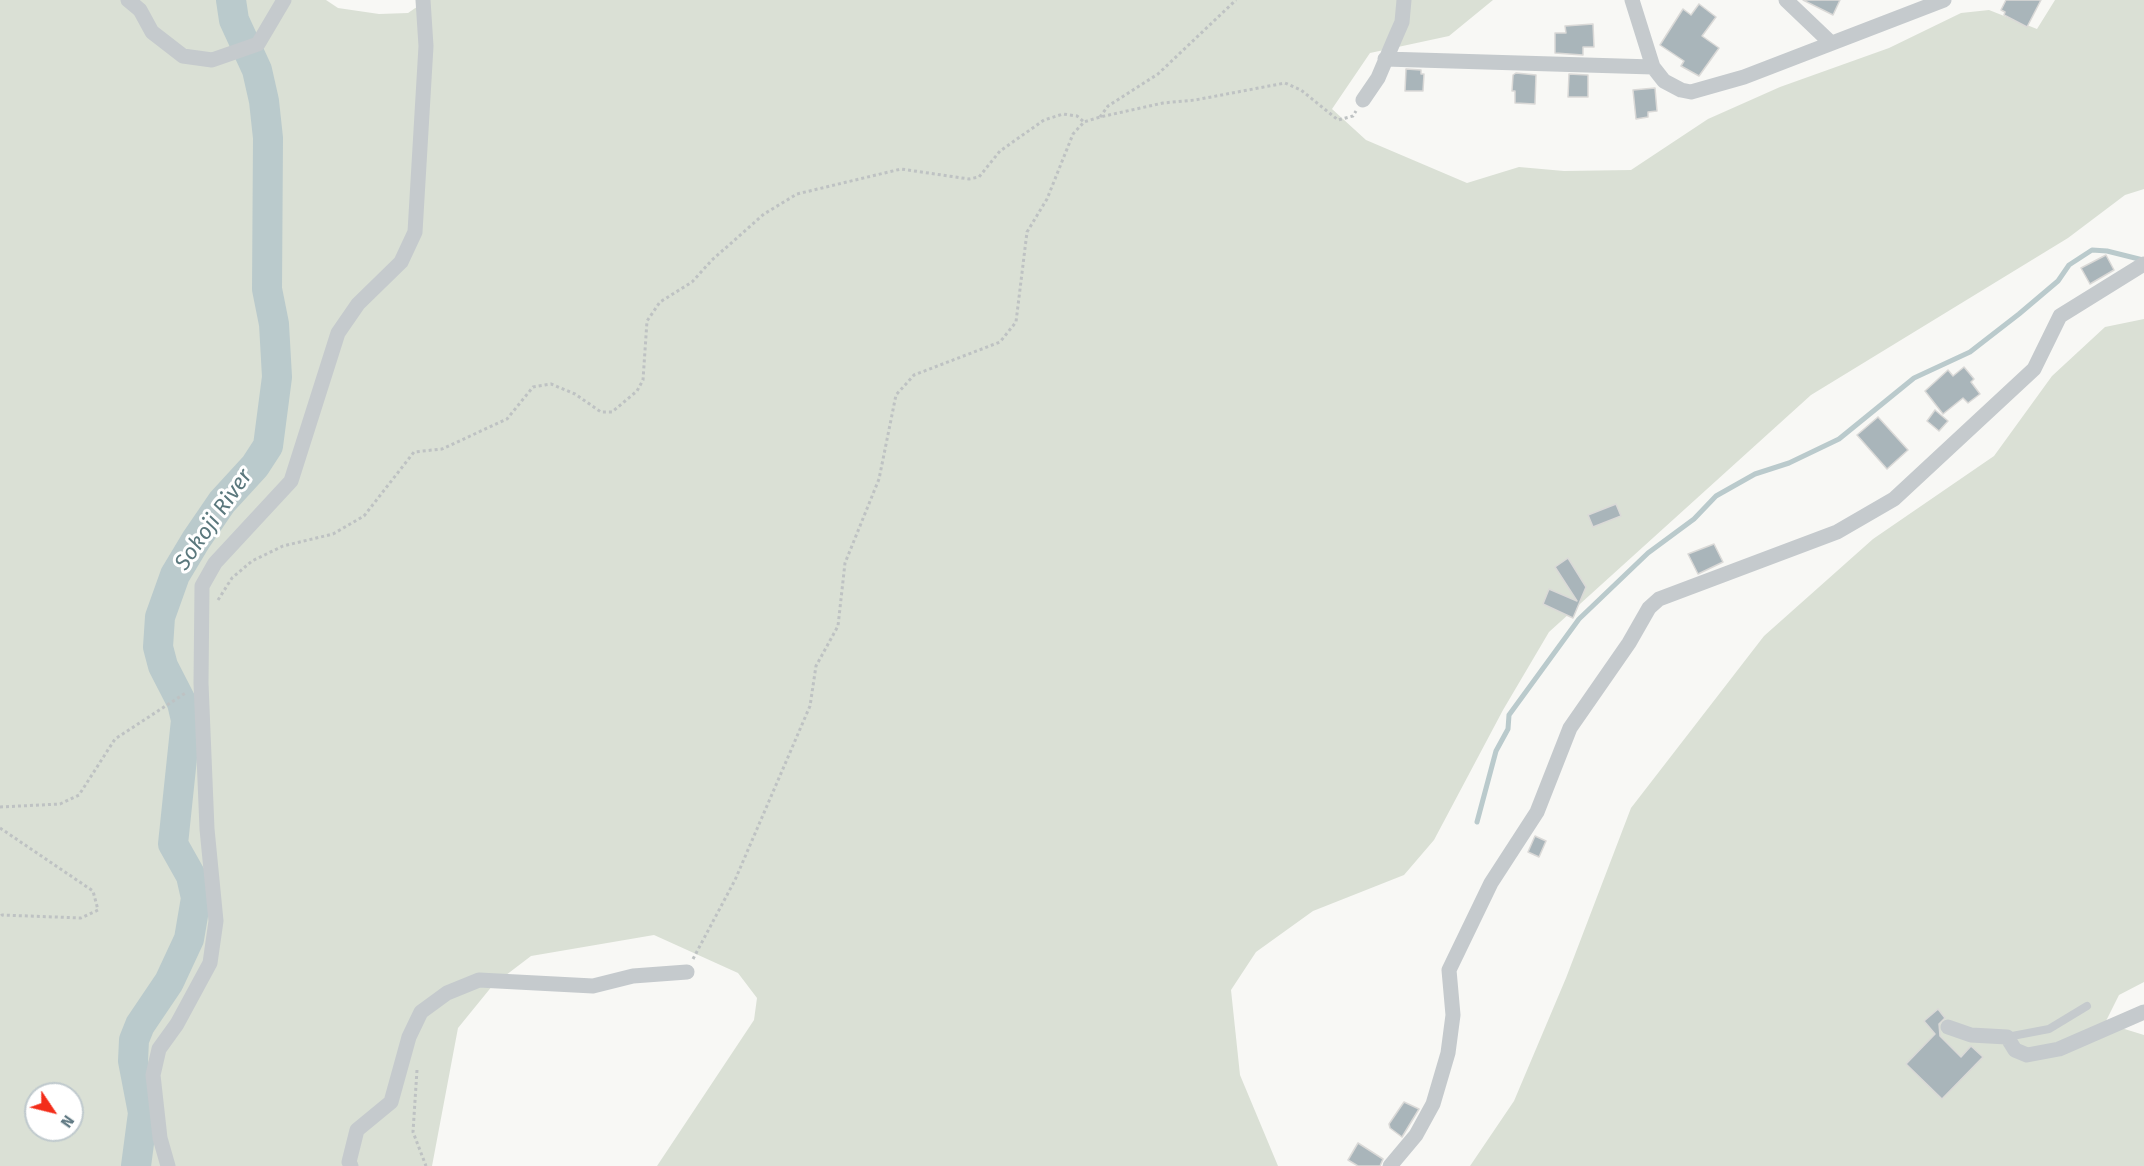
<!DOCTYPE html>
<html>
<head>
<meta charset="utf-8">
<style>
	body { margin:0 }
	#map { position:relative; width:2144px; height:1166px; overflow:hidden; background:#f8f8f5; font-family:"Fira Sans",sans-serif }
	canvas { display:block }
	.north { position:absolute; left:24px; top:1082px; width:60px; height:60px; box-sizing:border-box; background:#fff; border:2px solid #bfc9cd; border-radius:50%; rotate:125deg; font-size:16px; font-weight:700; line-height:24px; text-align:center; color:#607983 }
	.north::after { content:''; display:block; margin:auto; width:21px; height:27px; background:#f32d1a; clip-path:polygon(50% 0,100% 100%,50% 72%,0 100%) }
</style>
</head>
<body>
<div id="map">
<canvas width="2144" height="1166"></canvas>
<div class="north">N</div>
</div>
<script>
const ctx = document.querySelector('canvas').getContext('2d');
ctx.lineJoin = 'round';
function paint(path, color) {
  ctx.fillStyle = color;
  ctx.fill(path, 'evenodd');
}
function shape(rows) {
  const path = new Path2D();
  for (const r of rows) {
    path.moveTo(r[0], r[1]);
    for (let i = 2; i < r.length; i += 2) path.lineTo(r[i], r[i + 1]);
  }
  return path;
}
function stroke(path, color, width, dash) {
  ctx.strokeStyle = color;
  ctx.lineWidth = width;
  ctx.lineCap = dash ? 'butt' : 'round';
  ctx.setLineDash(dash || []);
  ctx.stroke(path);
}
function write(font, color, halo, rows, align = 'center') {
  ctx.font = font + ' "Fira Sans",sans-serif';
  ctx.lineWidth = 6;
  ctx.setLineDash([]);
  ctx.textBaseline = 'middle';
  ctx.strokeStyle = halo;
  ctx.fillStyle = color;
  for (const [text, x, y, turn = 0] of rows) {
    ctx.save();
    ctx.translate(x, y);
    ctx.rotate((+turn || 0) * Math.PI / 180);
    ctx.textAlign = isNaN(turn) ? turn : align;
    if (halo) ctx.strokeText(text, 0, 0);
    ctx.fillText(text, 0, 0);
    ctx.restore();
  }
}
const green = shape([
	[0,0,326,0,338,8,379,14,408,13,427,0,1493,0,1449,36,1370,53,1332,109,1366,140,1467,183,1519,167,1564,171,1631,170,1708,119,1780,87,1889,48,1961,13,1989,10,2037,29,2055,0,2144,0,2144,189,2125,195,2068,238,1811,395,1549,632,1503,710,1434,840,1404,875,1313,911,1256,952,1231,990,1240,1075,1278,1166,657,1166,754,1020,757,998,738,973,654,935,531,956,493,985,458,1028,432,1166,0,1166],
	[36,1094,72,1094,72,1130,36,1130],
	[2144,319,2144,982,2119,995,2105,1023,2144,1035,2144,1166,1470,1166,1514,1101,1566,978,1631,808,1764,636,1873,539,1994,456,2052,376,2105,327]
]);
const stream = shape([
	[1477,822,1496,751,1508,729,1509,715,1579,619,1648,553,1694,519,1716,496,1755,474,1789,463,1839,439,1914,378,1970,352,2019,314,2058,281,2069,265,2092,250,2107,251,2143,260]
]);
const river = shape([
	[136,1166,143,1113,133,1061,134,1040,140,1025,169,982,189,939,196,898,191,876,173,844,186,720,182,703,163,666,158,647,160,617,175,575,196,540,222,502,255,466,268,446,277,377,274,324,267,289,268,138,264,101,257,70,234,20,231,0]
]);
const building = shape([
	[1803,0,1840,0,1833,15,1803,0],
	[2006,0,2041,0,2027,27,2004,15,2005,12,2001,10,2006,0],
	[1699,4,1716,17,1702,36,1719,48,1699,76,1681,66,1684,61,1660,45,1683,9,1691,15,1699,4],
	[1593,24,1594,47,1583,47,1583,55,1555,53,1555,33,1566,33,1565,26,1593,24],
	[1406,69,1421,70,1421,74,1424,74,1423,91,1405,91,1406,69],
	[1516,73,1536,75,1535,104,1515,103,1515,91,1512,91,1513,75,1516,73],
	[1569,74,1588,75,1588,97,1568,97,1569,74],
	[1655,88,1657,111,1648,112,1648,117,1636,119,1633,90,1655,88],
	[2106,255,2114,270,2090,284,2081,268,2106,255],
	[1964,367,1974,379,1971,382,1980,394,1968,403,1963,398,1943,414,1925,391,1948,370,1953,376,1964,367],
	[1935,410,1948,421,1939,431,1927,421,1935,410],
	[1878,417,1908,450,1887,469,1857,435,1878,417],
	[1616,504,1621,516,1593,527,1588,515,1616,504],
	[1714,544,1723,562,1698,574,1688,554,1714,544],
	[1568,558,1586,587,1573,618,1543,604,1549,589,1577,601,1555,567,1568,558],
	[1535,836,1546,841,1539,857,1528,852,1535,836],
	[1938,1009,1945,1018,1939,1024,1940,1036,1961,1057,1971,1046,1983,1057,1942,1099,1906,1064,1935,1034,1924,1021,1938,1009],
	[1404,1102,1419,1109,1402,1137,1390,1128,1389,1124,1404,1102],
	[1358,1143,1383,1159,1380,1166,1358,1166,1348,1160,1358,1143]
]);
const path = shape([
	[1100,117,1108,106,1158,74,1236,0],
	[218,600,232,578,252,561,283,546,333,534,364,516,414,452,442,449,507,419,533,387,551,384,575,394,601,412,612,412,637,391,643,380,647,321,660,302,692,282,712,260,764,214,797,194,901,169,969,179,979,177,1000,151,1044,120,1063,114,1077,116,1084,122],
	[0,807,60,804,79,795,115,739,187,692],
	[0,828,93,891,98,910,81,918,2,915,0,917],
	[693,959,735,880,810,706,816,666,838,626,845,563,879,479,896,395,914,375,1000,342,1016,322,1027,232,1047,199,1073,134,1084,122,1100,117,1163,103,1195,100,1285,83,1301,90,1338,120,1353,116,1356,111],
	[417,1070,413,1132,426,1166]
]);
const service = shape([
	[2007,1037,2049,1029,2087,1006]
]);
const minor = shape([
	[128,0,140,10,152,32,183,56,212,60,258,44,284,0],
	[1632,0,1653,67,1664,81,1681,90,1691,92,1744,77,1944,0],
	[1786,0,1831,43],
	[1385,59,1653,67],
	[1363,100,1378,78,1395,38,1402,22,1404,0],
	[1948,1027,1971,1035,2007,1037,2015,1050,2027,1055,2059,1049,2144,1012],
	[168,1166,160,1138,153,1075,159,1049,177,1024,210,963,216,921,207,829,201,683,202,586,215,563,291,481,338,333,358,304,401,262,415,232,426,46,423,0],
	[351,1166,349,1162,357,1130,391,1102,409,1037,421,1012,447,993,479,980,593,986,633,976,687,972],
	[1390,1166,1416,1135,1433,1104,1448,1053,1453,1015,1449,970,1491,883,1537,812,1570,728,1629,643,1649,608,1659,599,1837,532,1894,499,2034,369,2060,316,2144,264]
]);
const waterNames = [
	["Sokoji River",214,520,-55]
];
paint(green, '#dae0d5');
stroke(stream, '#bacacc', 5);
stroke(river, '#bacacc', 30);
paint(building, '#a9b5ba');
stroke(building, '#dad9d7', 1.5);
stroke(path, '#bec2c3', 3, [3, 3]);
stroke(service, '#c5cacd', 8);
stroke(minor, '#c5cacd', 15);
write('italic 22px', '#5b787d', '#fff', waterNames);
</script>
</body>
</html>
